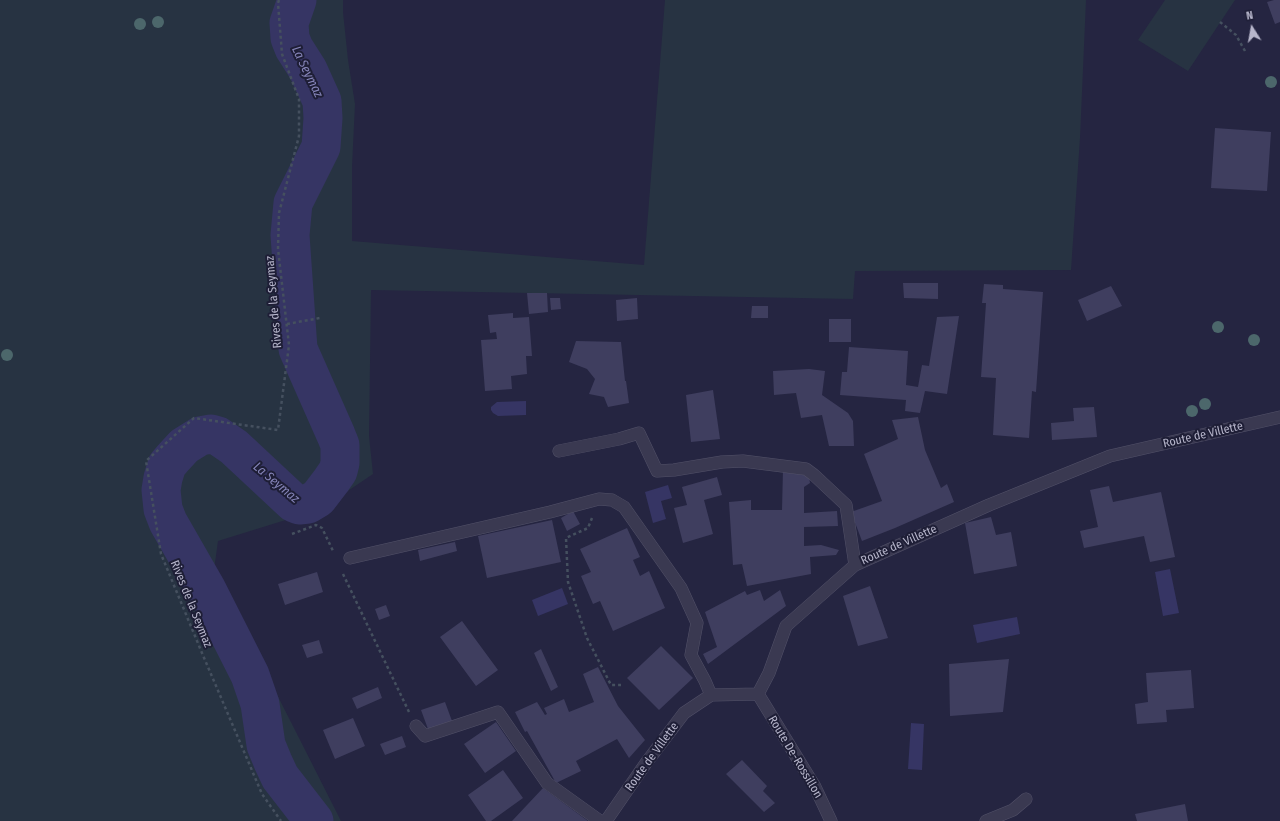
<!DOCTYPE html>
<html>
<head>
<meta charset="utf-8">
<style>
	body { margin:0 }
	#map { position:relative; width:1280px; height:821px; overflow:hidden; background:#252541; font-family:"Fira Sans Condensed",sans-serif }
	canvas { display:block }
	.north { position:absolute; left:1232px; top:8px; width:40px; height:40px; -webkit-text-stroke:3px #1e1e36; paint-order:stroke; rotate:349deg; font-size:11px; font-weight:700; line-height:16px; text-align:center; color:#b7b6cb }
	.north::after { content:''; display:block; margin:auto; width:14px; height:18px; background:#b7b6cb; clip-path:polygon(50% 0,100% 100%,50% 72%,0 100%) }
</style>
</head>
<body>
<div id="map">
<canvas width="1280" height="821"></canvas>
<div class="north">N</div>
</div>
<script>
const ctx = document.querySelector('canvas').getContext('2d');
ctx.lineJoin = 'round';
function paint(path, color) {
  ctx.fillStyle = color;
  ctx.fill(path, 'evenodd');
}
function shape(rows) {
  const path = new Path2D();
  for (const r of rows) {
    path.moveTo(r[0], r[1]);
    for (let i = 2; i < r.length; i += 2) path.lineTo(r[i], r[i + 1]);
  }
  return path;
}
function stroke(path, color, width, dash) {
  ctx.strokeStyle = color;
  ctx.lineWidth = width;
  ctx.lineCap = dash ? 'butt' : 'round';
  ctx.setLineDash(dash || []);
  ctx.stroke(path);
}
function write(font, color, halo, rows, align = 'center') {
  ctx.font = font + ' "Fira Sans Condensed",sans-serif';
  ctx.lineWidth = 4;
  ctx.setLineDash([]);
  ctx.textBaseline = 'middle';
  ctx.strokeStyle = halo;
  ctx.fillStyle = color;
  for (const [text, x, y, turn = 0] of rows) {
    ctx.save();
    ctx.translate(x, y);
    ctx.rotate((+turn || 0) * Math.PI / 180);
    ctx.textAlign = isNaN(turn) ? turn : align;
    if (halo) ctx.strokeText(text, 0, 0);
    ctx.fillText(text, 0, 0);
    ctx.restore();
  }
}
const green = shape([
	[0,0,343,0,343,12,348,60,355,104,352,167,352,241,644,265,665,0,1086,0,1080,138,1071,270,855,271,853,299,371,290,369,436,373,474,321,509,218,541,214,570,341,821,0,821],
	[1165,0,1235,0,1188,71,1138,40]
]);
const water = shape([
	[526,401,526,415,498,416,493,413,491,410,491,407,497,402],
	[668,485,672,498,661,501,666,519,653,523,645,492],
	[1170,569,1179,613,1163,616,1155,572],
	[562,588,568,604,538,616,532,600],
	[1017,617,1020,634,977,643,973,625],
	[911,723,924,724,922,770,908,769]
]);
const river = shape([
	[297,0,289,23,290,38,294,48,308,70,322,101,323,118,321,147,293,203,290,235,298,349,336,435,340,445,340,463,338,471,331,481,318,498,308,504,299,505,294,503,234,447,218,436,211,434,200,436,184,446,173,458,167,465,163,478,161,490,163,509,168,522,207,590,250,675,260,704,266,745,273,762,280,777,314,821]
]);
const building = shape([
	[1274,0,1280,0,1280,22,1275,24,1267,2],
	[1215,128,1271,132,1267,191,1211,188],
	[903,283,938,283,938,299,904,298],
	[984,284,1003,285,1003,289,1043,292,1036,392,1032,391,1029,438,993,435,996,378,981,377,986,303,982,303],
	[1111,286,1122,306,1087,321,1078,300],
	[527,293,547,293,548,312,529,314],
	[550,298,560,298,561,309,551,310],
	[637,298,638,319,617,321,616,300],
	[752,306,768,306,768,318,751,318],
	[513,313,513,318,529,317,532,356,526,356,527,374,511,376,512,389,485,391,481,340,497,339,496,332,490,333,488,315],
	[959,316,947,394,925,391,920,413,905,411,906,400,840,395,842,372,847,372,849,347,908,351,906,385,918,387,922,365,929,366,937,317],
	[829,319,851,319,851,342,829,342],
	[576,341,621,342,625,381,626,381,629,403,608,407,604,397,589,394,595,379,587,369,569,362],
	[809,369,825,371,822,395,848,413,853,421,854,446,829,446,822,415,801,418,796,393,774,395,773,371],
	[713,390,720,439,691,442,686,395],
	[1094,407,1097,437,1052,440,1051,423,1074,421,1073,408],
	[918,417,925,450,941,488,947,484,954,502,895,528,862,541,851,512,882,501,864,454,898,439,892,420],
	[783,469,809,476,810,483,804,487,804,513,837,511,838,526,804,527,804,546,821,545,839,550,836,555,810,557,811,574,747,586,742,564,733,565,729,502,751,500,751,510,782,510],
	[717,477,722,495,704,500,713,534,683,543,674,508,687,505,682,487],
	[1109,486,1113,502,1161,492,1175,557,1150,562,1144,536,1084,548,1080,531,1098,527,1090,490],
	[573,511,580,524,567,531,561,518],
	[991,517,996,535,1011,532,1017,566,974,574,965,523],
	[552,520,561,562,487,578,478,536],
	[627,528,640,557,633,560,640,576,649,571,665,608,613,631,600,601,593,604,581,576,591,572,580,549],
	[455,542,457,551,420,561,418,550],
	[317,572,323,592,285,605,278,584],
	[870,586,888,638,858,646,843,596],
	[760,590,764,601,780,590,786,606,708,664,703,654,717,647,705,612,745,591,747,595],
	[386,605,390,616,379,620,375,609],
	[462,621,498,670,476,686,440,637],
	[319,640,323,653,307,658,302,645],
	[661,646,693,678,659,710,627,678],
	[541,649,558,687,551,691,534,653],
	[1009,659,1003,712,950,716,949,664],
	[598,667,618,706,645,740,629,758,617,739,576,761,581,771,556,783,527,731,525,732,515,712,537,702,545,715,547,714,544,708,564,699,569,712,594,702,583,674],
	[1191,670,1194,708,1166,710,1167,722,1137,724,1135,704,1148,702,1146,673],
	[378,687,382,698,357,709,352,698],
	[445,702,452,721,428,729,421,710],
	[353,718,365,746,335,759,323,730],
	[496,722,516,751,485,773,464,744],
	[402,736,406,747,385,755,380,744],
	[742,760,767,786,763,791,775,803,764,812,726,774],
	[503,770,523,798,491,821,486,821,468,795],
	[543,788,588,821,512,821],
	[1185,804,1188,821,1137,821,1135,814]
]);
const path = shape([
	[279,0,278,3,282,54,299,99,299,136,279,213,278,249,289,345,278,430,194,418,146,461,161,554,202,653,262,794,281,821],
	[1220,22,1236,35,1245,51],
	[287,324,320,318],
	[592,518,588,528,566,538,568,582,587,638,611,685,621,685],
	[292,534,316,525,322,528,334,553],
	[343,574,409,712]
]);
const minor = shape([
	[559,451,619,439,639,433,657,471,674,470,722,462,743,461,806,469,814,475,846,505,855,565],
	[350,558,550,512,599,499,612,500,624,507,681,588,697,623,691,655,705,681,711,695],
	[758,694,769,673,786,626,855,565,989,505,1110,456,1280,417],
	[758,694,815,787,831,821],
	[416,726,425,736,498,712,547,783,600,821],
	[606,821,646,763,684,713,711,695,758,694],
	[986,821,1013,810,1026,799]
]);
const trees = [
	[158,22],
	[140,24],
	[1271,82],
	[1218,327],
	[1254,340],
	[7,355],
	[1205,404],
	[1192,411]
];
const streetNames = [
	["Rives de la Seymaz",274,302,-95],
	["Route de Villette",1203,435,-13],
	["Route de Villette",899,545,-24],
	["Rives de la Seymaz",191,604,68],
	["Route de Villette",652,757,-54],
	["Route De-Rossillon",795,757,59]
];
const waterNames = [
	["La Seymaz",307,72,64],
	["La Seymaz",276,483,40]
];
paint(green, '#273342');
paint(water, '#363564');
stroke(river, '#363564', 39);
paint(building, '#3f3e5f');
stroke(minor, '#525168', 13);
stroke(path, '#45505f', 2.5, [3, 3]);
stroke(minor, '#3a3951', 12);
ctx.fillStyle = '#4c676b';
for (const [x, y] of trees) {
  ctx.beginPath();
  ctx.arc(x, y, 6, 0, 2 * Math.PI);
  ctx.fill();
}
write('12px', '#b7b6cb', '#1e1e36', streetNames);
write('italic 13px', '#8584b8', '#1e1e36', waterNames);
</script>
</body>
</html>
